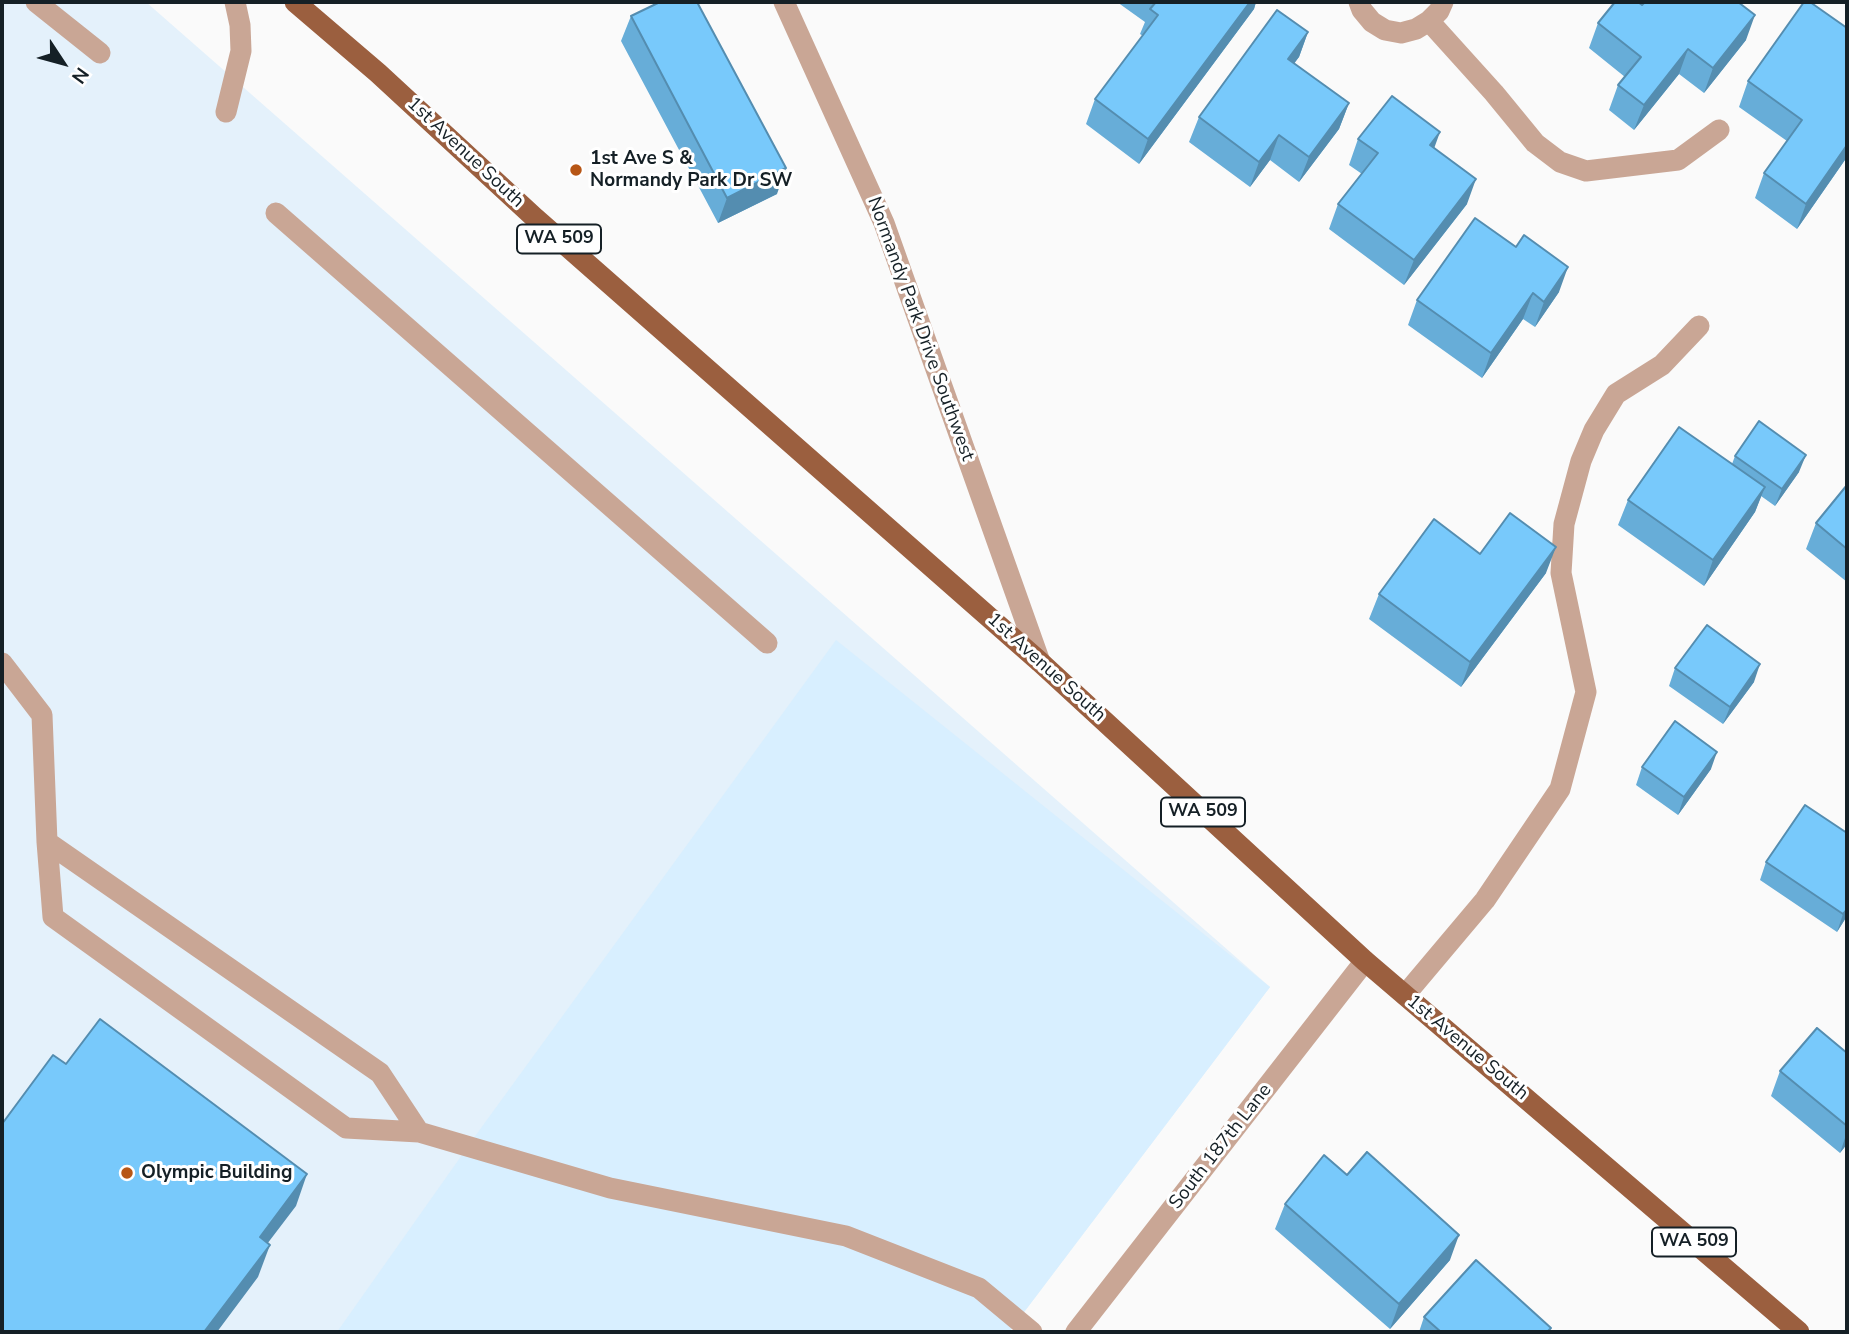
<!DOCTYPE html>
<html>
<head>
<meta charset="utf-8">
<style>
	body { margin:0 }
	#map { position:relative; width:1849px; height:1334px; overflow:hidden; background:#fafafa; font-family:"Nunito Sans",sans-serif }
	canvas { display:block }
	.frame { position:absolute; inset:0; border:4px solid #152026; pointer-events:none }
	.north { position:absolute; left:28px; top:28px; width:70px; height:70px; -webkit-text-stroke:5px #fff; paint-order:stroke; rotate:126deg; font-size:19px; font-weight:700; line-height:28px; text-align:center; color:#152026 }
	.north::after { content:''; display:block; margin:auto; width:24px; height:32px; background:#152026; clip-path:polygon(50% 0,100% 100%,50% 72%,0 100%) }
</style>
</head>
<body>
<div id="map">
<canvas width="1849" height="1334"></canvas>
<div class="frame"></div>
<div class="north">N</div>
</div>
<script>
const ctx = document.querySelector('canvas').getContext('2d');
ctx.lineJoin = 'round';
function paint(path, color) {
  ctx.fillStyle = color;
  ctx.fill(path, 'evenodd');
}
function shape(rows) {
  const path = new Path2D();
  for (const r of rows) {
    path.moveTo(r[0], r[1]);
    for (let i = 2; i < r.length; i += 2) path.lineTo(r[i], r[i + 1]);
  }
  return path;
}
function stroke(path, color, width, dash) {
  ctx.strokeStyle = color;
  ctx.lineWidth = width;
  ctx.lineCap = dash ? 'butt' : 'round';
  ctx.setLineDash(dash || []);
  ctx.stroke(path);
}
function write(font, color, halo, rows, align = 'center') {
  ctx.font = font + ' "Nunito Sans",sans-serif';
  ctx.lineWidth = 6;
  ctx.setLineDash([]);
  ctx.textBaseline = 'middle';
  ctx.strokeStyle = halo;
  ctx.fillStyle = color;
  for (const [text, x, y, turn = 0] of rows) {
    ctx.save();
    ctx.translate(x, y);
    ctx.rotate((+turn || 0) * Math.PI / 180);
    ctx.textAlign = isNaN(turn) ? turn : align;
    if (halo) ctx.strokeText(text, 0, 0);
    ctx.fillText(text, 0, 0);
    ctx.restore();
  }
}
const built = shape([
	[2,2,146,2,1270,987,1009,1332,2,1332]
]);
const green = shape([
	[836,640,1270,987,1009,1332,337,1332,481,1128]
]);
const minor = shape([
	[36,2,100,53],
	[784,2,884,223,1040,662],
	[1359,2,1362,10,1372,22,1385,30,1401,33,1416,29,1429,21,1439,11,1443,2],
	[1429,21,1494,93,1535,143,1560,162,1586,171,1678,160,1719,130],
	[226,112,241,51,240,25,235,2],
	[276,213,767,643],
	[2,663,42,715,47,842,53,917,346,1128,419,1132,610,1188,846,1236,979,1288,1032,1332],
	[47,842,380,1073,419,1132],
	[1405,995,1485,900,1560,789,1586,692,1561,573,1564,524,1581,461,1594,430,1616,394,1662,365,1699,326],
	[1076,1332,1365,961]
]);
const major = shape([
	[295,2,378,73,535,218,1040,662,1365,961,1799,1332]
]);
const wall = shape([
	[1117,2,1256,2,1254,9,1139,164,1086,124,1095,99,1143,36,1140,34,1145,22],
	[1615,2,1738,2,1746,40,1704,93,1679,74,1634,130,1609,110,1618,85,1625,77,1589,48,1598,23],
	[631,16,777,194,718,223,621,41],
	[1847,28,1847,157,1797,229,1755,198,1764,173,1787,141,1739,107,1748,81],
	[1308,32,1299,57,1294,63,1349,103,1339,129,1299,182,1270,160,1250,187,1189,142,1199,117],
	[1358,139,1435,148,1467,204,1404,285,1329,229,1338,204,1362,174,1349,165],
	[1559,292,1535,327,1523,319,1482,378,1408,325,1417,300],
	[1735,456,1799,472,1775,506,1761,496,1755,512,1704,586,1618,525,1628,500,1732,464],
	[1847,485,1847,582,1806,549,1816,523],
	[1480,554,1546,573,1461,687,1369,619,1379,594],
	[1675,668,1754,682,1723,724,1669,686],
	[1642,767,1711,769,1678,815,1636,785],
	[1766,862,1847,916,1837,932,1760,880],
	[1847,1053,1847,1144,1840,1153,1771,1096,1780,1071],
	[1347,1175,1450,1260,1390,1329,1275,1229,1285,1204],
	[1424,1317,1551,1328,1550,1332,1419,1332]
]);
const shadedWall = shape([
	[1250,2,1256,2,1254,9,1139,164,1148,139],
	[1755,15,1746,40,1704,93,1713,68],
	[1308,32,1299,57,1279,84,1288,59],
	[1688,49,1679,74,1634,130,1644,105],
	[1349,103,1339,129,1299,182,1309,157],
	[1440,132,1431,157,1430,145],
	[1279,135,1270,160,1250,187,1259,162],
	[1847,145,1847,157,1797,229,1806,204],
	[786,168,777,194,718,223,727,198],
	[1476,179,1467,204,1404,285,1414,260],
	[1568,267,1559,292,1535,327,1544,302],
	[1533,293,1523,319,1482,378,1491,353],
	[1806,455,1799,472,1775,506,1782,489],
	[1765,487,1755,512,1704,586,1713,560],
	[1556,547,1546,573,1461,687,1470,662],
	[1760,664,1754,682,1723,724,1730,707],
	[1717,752,1711,769,1678,815,1684,797],
	[1847,909,1847,916,1837,932,1843,914],
	[1847,1132,1847,1144,1840,1153],
	[307,1174,296,1206,248,1269,260,1237],
	[1459,1235,1450,1260,1390,1329,1399,1304],
	[270,1245,258,1277,217,1332,204,1332]
]);
const building = shape([
	[660,2,697,2,786,168,727,198,631,16,660,2],
	[1156,2,1250,2,1148,139,1095,99,1158,15,1150,9,1156,2],
	[1615,2,1638,2,1642,5,1645,2,1738,2,1755,15,1713,68,1688,49,1644,105,1618,85,1641,57,1598,23,1615,2],
	[1804,2,1810,2,1847,28,1847,145,1806,204,1764,173,1802,120,1748,81,1804,2],
	[1277,10,1308,32,1288,59,1349,103,1309,157,1279,135,1259,162,1199,117,1277,10],
	[1392,96,1440,132,1430,145,1476,179,1414,260,1338,204,1378,153,1358,139,1392,96],
	[1475,218,1516,247,1524,235,1568,267,1544,302,1533,293,1491,353,1417,300,1475,218],
	[1759,421,1806,455,1782,489,1735,456,1759,421],
	[1679,427,1765,487,1713,560,1628,500,1679,427],
	[1847,485,1847,549,1816,523,1847,485],
	[1510,513,1556,547,1470,662,1379,594,1434,519,1480,554,1510,513],
	[1707,625,1760,664,1730,707,1675,668,1707,625],
	[1675,721,1717,752,1684,797,1642,767,1675,721],
	[1805,805,1847,833,1847,909,1843,914,1766,862,1805,805],
	[100,1019,307,1174,260,1237,270,1245,204,1332,2,1332,2,1124,53,1055,66,1064,100,1019],
	[1817,1028,1847,1053,1847,1126,1780,1071,1817,1028],
	[1367,1152,1459,1235,1399,1304,1285,1204,1324,1155,1347,1175,1367,1152],
	[1476,1260,1551,1328,1547,1332,1441,1332,1424,1317,1476,1260]
]);
const markers = [
	[576,170,7,"#b75616"],
	[127,1173,7,"#b75616"]
];
const shields = [
	[559,239,84],
	[1203,812,84],
	[1694,1242,84]
];
const shieldNames = [
	["WA 509",559,239],
	["WA 509",1203,812],
	["WA 509",1694,1242]
];
const streetNames = [
	["1st Avenue South",465,153,43],
	["Normandy Park Drive Southwest",920,329,70],
	["1st Avenue South",1046,668,42],
	["1st Avenue South",1467,1048,40],
	["South 187th Lane",1221,1147,-52]
];
const poiNames = [
	["1st Ave S &",590,159],
	["Normandy Park Dr SW",590,181],
	["Olympic Building",141,1173]
];
paint(built, '#e4f1fb');
paint(green, '#d8efff');
stroke(minor, '#c9a695', 21);
stroke(major, '#9b5f3f', 21);
paint(wall, '#67add8');
paint(shadedWall, '#548db0');
paint(building, '#78c9fb');
stroke(building, '#548db0', 2);
for (const [x, y, r, color] of markers) {
  const dot = new Path2D();
  dot.arc(x, y, r, 0, 2 * Math.PI);
  ctx.fillStyle = color;
  ctx.fill(dot);
  stroke(dot, '#fff', 2.5);
}
for (const [x, y, w] of shields) {
  const box = new Path2D();
  box.roundRect(x - w / 2, y - 14.5, w, 29, 5);
  ctx.fillStyle = '#fff';
  ctx.fill(box);
  stroke(box, '#152026', 2);
}
write('bold 18px', '#152026', null, shieldNames);
write('19px', '#152026', '#fff', streetNames);
write('bold 19px', '#152026', '#fff', poiNames, 'left');
</script>
</body>
</html>
